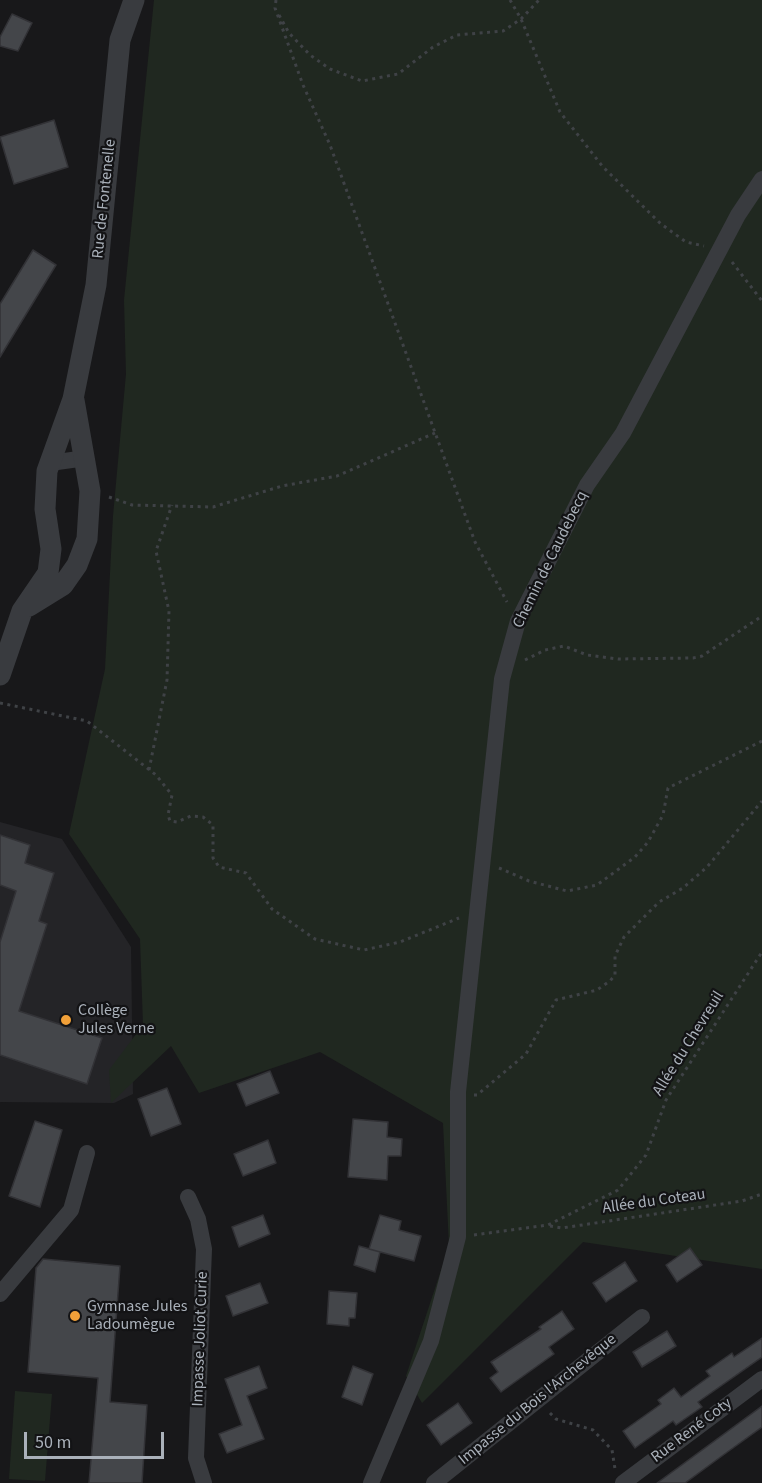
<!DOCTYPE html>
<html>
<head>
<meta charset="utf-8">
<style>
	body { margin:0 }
	#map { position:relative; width:762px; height:1483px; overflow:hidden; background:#18181a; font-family:"Source Sans 3",sans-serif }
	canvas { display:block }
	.scale { position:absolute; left:24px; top:1432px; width:140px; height:27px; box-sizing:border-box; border:3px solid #aab1ba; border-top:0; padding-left:8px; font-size:18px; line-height:21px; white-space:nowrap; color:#aab1ba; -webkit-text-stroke:4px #131315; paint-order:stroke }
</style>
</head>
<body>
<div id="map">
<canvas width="762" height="1483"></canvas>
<div class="scale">50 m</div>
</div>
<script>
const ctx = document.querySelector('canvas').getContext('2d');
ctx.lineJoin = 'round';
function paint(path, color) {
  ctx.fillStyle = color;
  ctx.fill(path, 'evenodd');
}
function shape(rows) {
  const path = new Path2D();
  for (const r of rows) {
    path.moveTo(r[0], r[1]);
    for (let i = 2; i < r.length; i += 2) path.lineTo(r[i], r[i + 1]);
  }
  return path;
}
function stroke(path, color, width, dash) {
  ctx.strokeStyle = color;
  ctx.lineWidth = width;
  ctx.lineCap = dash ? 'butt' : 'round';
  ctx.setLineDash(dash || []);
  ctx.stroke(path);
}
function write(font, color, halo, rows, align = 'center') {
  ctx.font = font + ' "Source Sans 3",sans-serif';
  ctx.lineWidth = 4.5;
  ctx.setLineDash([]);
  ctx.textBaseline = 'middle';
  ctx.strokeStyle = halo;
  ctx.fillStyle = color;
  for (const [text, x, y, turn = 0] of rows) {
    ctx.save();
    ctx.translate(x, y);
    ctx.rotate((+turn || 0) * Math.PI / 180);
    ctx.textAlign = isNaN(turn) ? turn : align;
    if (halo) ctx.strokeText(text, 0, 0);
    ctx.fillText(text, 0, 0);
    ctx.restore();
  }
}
const built = shape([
	[0,822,62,839,131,947,133,1094,114,1103,0,1102]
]);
const green = shape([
	[154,0,762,0,762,1269,583,1242,422,1403,406,1376,449,1246,443,1123,320,1052,199,1093,171,1046,111,1103,109,1070,143,1025,140,939,69,834,105,669,113,516,126,374,124,300],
	[15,1391,52,1394,45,1481,9,1479]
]);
const building = shape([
	[12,14,32,23,18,51,0,46,0,37,12,14],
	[54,120,68,167,14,184,0,137,54,120],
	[33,250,56,265,0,357,0,304,33,250],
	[0,835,30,845,25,863,54,873,39,921,47,924,19,1011,102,1038,87,1084,0,1055,0,942,16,891,0,885,0,835],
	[270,1071,279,1093,246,1106,237,1084,270,1071],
	[167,1088,181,1124,151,1136,138,1099,167,1088],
	[353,1119,388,1122,387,1137,402,1139,401,1156,388,1156,387,1180,348,1177,353,1119],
	[35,1121,62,1130,40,1207,9,1196,35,1121],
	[268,1140,276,1163,243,1176,234,1154,268,1140],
	[263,1215,270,1234,239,1247,232,1227,263,1215],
	[380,1215,401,1221,399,1230,421,1236,414,1261,369,1249,380,1215],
	[359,1246,380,1252,375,1272,354,1265,359,1246],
	[690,1248,702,1265,677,1282,666,1265,690,1248],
	[43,1259,120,1266,110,1402,147,1405,142,1483,89,1483,98,1378,28,1372,36,1268,43,1259],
	[625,1262,637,1281,606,1302,593,1283,625,1262],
	[260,1283,268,1303,233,1316,226,1296,260,1283],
	[329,1291,357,1293,355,1318,349,1318,349,1326,327,1324,329,1291],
	[562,1311,574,1329,549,1347,554,1354,501,1392,490,1378,498,1372,491,1362,541,1329,539,1327,562,1311],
	[667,1331,676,1346,642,1367,633,1352,667,1331],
	[762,1338,762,1357,698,1402,702,1407,676,1425,673,1421,635,1448,623,1431,661,1404,658,1400,674,1388,681,1397,710,1376,706,1371,732,1353,734,1357,762,1338],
	[259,1366,267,1388,247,1396,264,1439,227,1453,219,1434,242,1425,225,1379,259,1366],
	[353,1366,373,1374,362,1405,342,1397,353,1366],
	[458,1403,472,1423,441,1445,427,1425,458,1403],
	[762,1406,762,1427,726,1453,685,1483,657,1483,762,1406]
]);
const path = shape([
	[276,0,275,8,303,85,330,145,475,542,507,602],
	[510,0,521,19,560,112,603,167,661,224,686,242,704,246],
	[279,15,289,33,310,55,330,69,362,81,398,74,433,47,457,35,503,31,521,19,539,0],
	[732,262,762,301],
	[109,497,132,505,213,507,282,486,337,476,435,433],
	[525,660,545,650,564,646,587,655,618,659,693,658,702,656,762,616],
	[0,703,87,721,156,775,172,795,168,815,170,821,177,822,191,816,203,817,213,825,213,858,219,867,246,873,272,909,315,939,364,950,400,942,459,918],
	[149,770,167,680,169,611,156,551,172,505],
	[499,868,529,881,567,891,597,885,635,857,648,842,663,815,668,788,762,741],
	[474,1095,477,1095,526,1054,556,1000,597,990,610,981,615,975,615,956,624,937,659,902,683,888,707,867,762,801],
	[550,1226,562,1228,742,1201,762,1194],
	[474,1235,548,1225,618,1190,646,1155,666,1100,762,952],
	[550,1413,556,1419,593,1430,612,1450,615,1469]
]);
const minor = shape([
	[50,463,86,458],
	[188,1197,198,1219,204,1249,196,1458,204,1483],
	[0,1294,71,1210,87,1153],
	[371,1483,431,1341,458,1237,458,1092,502,679,518,621,587,485,623,433,738,215,762,179],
	[434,1483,642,1317],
	[623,1483,762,1379]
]);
const tertiary = shape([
	[29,606,63,585,77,565,87,539,90,491,74,400],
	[0,675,22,611,48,573,51,549,45,509,47,471,73,399,96,285,120,40,134,0]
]);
const markers = [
	[66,1020,6,"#f1a039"],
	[75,1316,6,"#f1a039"]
];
const streetNames = [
	["Rue de Fontenelle",105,199,-84],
	["Chemin de Caudebecq",551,560,-64],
	["Allée du Chevreuil",689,1044,-58],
	["Allée du Coteau",654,1202,-8],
	["Impasse Joliot Curie",201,1339,-88],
	["Impasse du Bois l'Archevêque",538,1400,-39],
	["Rue René Coty",692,1431,-37]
];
const poiNames = [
	["Collège",78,1011],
	["Jules Verne",78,1029],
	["Gymnase Jules",87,1307],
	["Ladoumègue",87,1325]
];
paint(built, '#242427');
paint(green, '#202820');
paint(building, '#44464a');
stroke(building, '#323236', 1.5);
stroke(path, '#3f4246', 3, [3, 4.5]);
stroke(minor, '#393b3f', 16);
stroke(tertiary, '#393b3f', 21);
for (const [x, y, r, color] of markers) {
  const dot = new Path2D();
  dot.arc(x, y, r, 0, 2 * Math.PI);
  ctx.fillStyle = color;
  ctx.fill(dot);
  stroke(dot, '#131315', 2);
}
write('16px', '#aab1ba', '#131315', streetNames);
write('16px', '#aab1ba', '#131315', poiNames, 'left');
</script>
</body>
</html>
